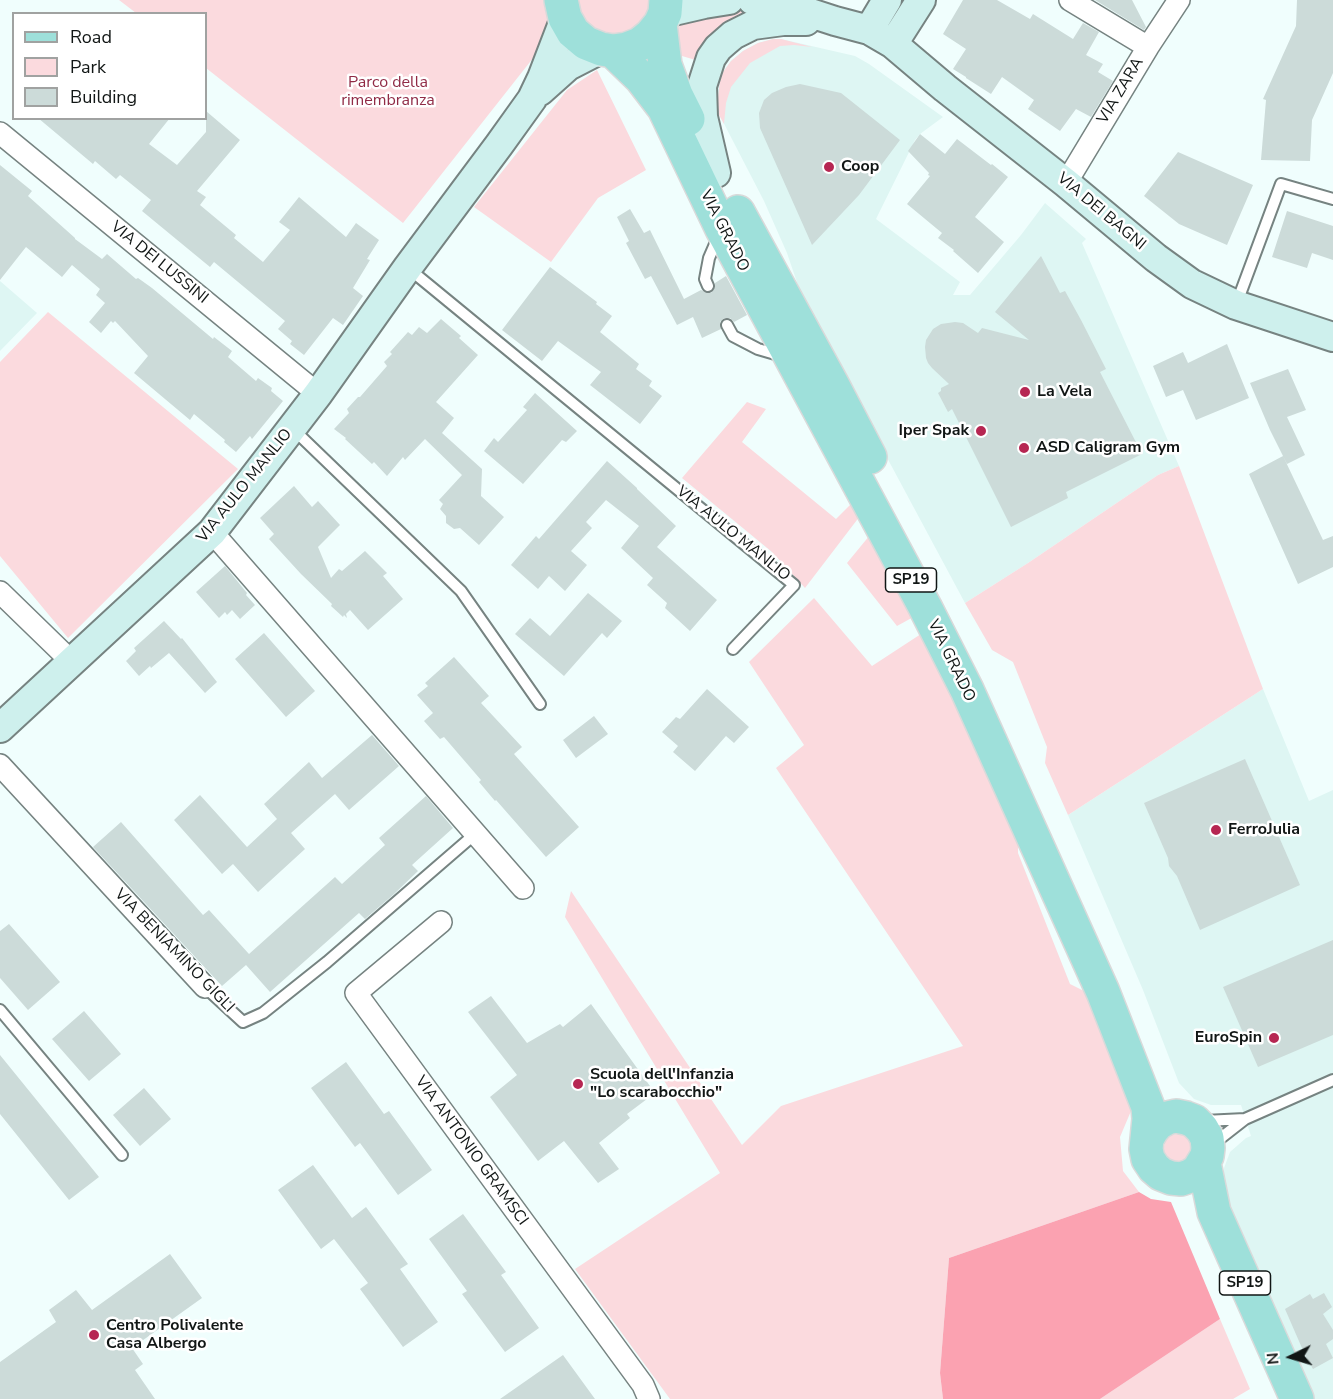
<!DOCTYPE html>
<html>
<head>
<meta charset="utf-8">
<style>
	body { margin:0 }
	#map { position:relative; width:1333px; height:1399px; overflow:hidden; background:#f0fefd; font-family:"Nunito Sans",sans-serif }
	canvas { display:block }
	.legend { position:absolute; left:12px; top:12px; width:195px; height:108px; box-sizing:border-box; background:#fff; border:2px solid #a0a2a1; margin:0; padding:8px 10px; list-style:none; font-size:18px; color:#111615 }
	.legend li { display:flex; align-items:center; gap:12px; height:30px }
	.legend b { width:30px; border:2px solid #a0a2a1 }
	.north { position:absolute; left:1261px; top:1327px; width:60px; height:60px; -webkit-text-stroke:4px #fff; paint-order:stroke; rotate:265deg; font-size:16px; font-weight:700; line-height:24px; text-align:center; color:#111615 }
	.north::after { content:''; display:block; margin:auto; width:21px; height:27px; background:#111615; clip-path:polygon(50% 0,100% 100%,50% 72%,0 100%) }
</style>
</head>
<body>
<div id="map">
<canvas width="1333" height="1399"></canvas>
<ul class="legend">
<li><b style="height:8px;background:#9ee0da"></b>Road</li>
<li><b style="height:16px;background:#fbdade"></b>Park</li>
<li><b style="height:16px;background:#ccdbd9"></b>Building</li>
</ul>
<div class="north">N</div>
</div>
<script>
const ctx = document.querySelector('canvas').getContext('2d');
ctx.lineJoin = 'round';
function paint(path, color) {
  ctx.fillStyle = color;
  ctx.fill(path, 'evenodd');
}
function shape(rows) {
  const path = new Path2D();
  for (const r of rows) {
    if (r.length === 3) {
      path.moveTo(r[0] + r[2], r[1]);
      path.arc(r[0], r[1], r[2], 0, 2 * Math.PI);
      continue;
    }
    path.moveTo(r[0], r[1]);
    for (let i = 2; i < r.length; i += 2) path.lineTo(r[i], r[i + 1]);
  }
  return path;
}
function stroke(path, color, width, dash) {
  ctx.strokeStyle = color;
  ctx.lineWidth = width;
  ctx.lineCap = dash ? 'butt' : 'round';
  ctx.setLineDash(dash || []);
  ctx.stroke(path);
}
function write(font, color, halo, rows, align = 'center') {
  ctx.font = font + ' "Nunito Sans",sans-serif';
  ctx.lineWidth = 5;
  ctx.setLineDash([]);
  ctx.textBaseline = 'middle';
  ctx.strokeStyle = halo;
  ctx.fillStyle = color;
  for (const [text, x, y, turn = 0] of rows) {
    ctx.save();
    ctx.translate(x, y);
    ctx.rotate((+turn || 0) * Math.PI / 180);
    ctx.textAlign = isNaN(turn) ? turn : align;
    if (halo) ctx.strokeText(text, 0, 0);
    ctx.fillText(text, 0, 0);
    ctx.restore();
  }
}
const built = shape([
	[773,39,781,39,855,56,869,64,943,117,920,134,915,140,876,219,960,282,953,295,970,295,1021,235,1045,203,1086,239,1082,243,1179,466,1158,475,1028,563,965,603,804,303,787,253,764,201,719,114,717,96,720,81,723,72,731,61,743,51,758,43],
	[0,281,37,313,0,351],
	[1263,689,1309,801,1333,790,1333,1399,1314,1399,1223,1189,1224,1168,1230,1152,1246,1138,1251,1136,1241,1105,1211,1105,1194,1099,1179,1083,1143,990,1068,815]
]);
const green = shape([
	[119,0,543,0,547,17,548,28,541,48,403,223,206,68,206,14,136,13],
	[572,0,654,0,651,14,635,35,596,37],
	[738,9,758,12,699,61,682,56,677,57,675,36,678,28,681,24],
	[773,39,781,39,812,47,794,45,780,46,750,63,731,87,726,103,724,124,719,115,717,104,720,81,723,72,731,61,743,51,758,43],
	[597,70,646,170,598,198,551,262,474,207,567,90],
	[48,312,238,469,68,638,0,556,0,362],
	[747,402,766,409,742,442,836,519,854,501,860,516,805,588,772,552,682,478],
	[1179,466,1263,689,1068,815,1045,763,1047,747,1013,662,992,650,965,603,1028,563,1158,475],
	[870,535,917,615,897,626,847,563],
	[814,598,872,666,924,632,1018,838,1018,853,1070,984,1086,992,1127,1091,1131,1111,1120,1137,1123,1171,1139,1192,949,1258,940,1373,943,1399,670,1399,575,1269,720,1173,565,917,571,891,742,1145,781,1106,963,1046,776,768,804,745,749,662],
	[1178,1148,14],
	[1220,1319,1250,1389,1233,1399,1100,1399]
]);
const forest = shape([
	[1139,1192,1151,1199,1171,1202,1220,1319,1100,1399,943,1399,940,1373,949,1258]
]);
const building = shape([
	[963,0,997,0,1030,19,1033,14,1073,39,1083,23,1099,32,1086,55,1103,64,1098,72,1113,81,1091,117,1076,109,1060,131,1028,109,1034,100,1002,77,991,94,966,78,966,77,953,69,966,49,943,34],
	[1095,0,1132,0,1146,27,1144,30],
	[1297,0,1333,0,1333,73,1312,120,1310,161,1261,160,1266,100,1263,99,1296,26],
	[800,84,841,93,900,140,859,195,812,245,760,128,759,113,764,100,772,93,786,87],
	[206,111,240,140,197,191,206,197,200,205,236,235,234,238,263,262,290,230,279,222,299,197,346,237,356,223,379,240,367,259,370,260,353,288,363,296,343,325,333,318,304,355,290,344,292,341,278,329,285,321,214,262,210,267,142,211,151,200,120,175,116,179,95,161,93,164,38,118,170,118,149,144,177,165,206,132],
	[920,134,945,154,957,139,991,165,992,164,1008,177,975,217,1004,242,978,273,953,251,954,250,938,238,942,233,907,204,930,176,928,175,929,173,908,151],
	[1178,152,1253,185,1227,245,1179,224,1144,196],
	[0,165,32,191,28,196,75,238,75,239,102,259,107,254,136,279,138,278,152,288,213,339,214,337,232,351,228,357,256,381,258,378,272,388,271,391,283,401,252,439,250,436,236,452,224,442,225,440,194,414,190,420,134,373,148,356,115,321,113,323,111,321,101,333,89,322,105,303,96,295,100,289,72,265,62,277,26,247,0,280],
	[630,209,644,233,650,230,684,299,701,290,707,293,711,293,715,287,715,283,726,276,747,315,734,322,730,318,724,318,720,322,721,329,702,338,693,317,677,325,651,276,645,279,626,243,629,241,617,217],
	[1287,211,1333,226,1333,260,1312,253,1307,268,1272,257],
	[1041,256,1060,293,1065,291,1081,320,1106,369,1100,372,1142,454,1066,492,1068,498,1011,527,952,409,948,412,938,393,941,391,941,388,949,384,932,368,928,363,926,358,925,347,926,340,933,329,941,324,955,322,963,323,978,333,982,328,1029,340,995,312],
	[550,267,597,302,596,304,612,316,600,332,639,364,636,369,652,381,649,386,662,396,640,424,590,385,601,372,558,341,542,361,502,330],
	[441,319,461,336,459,338,478,355,436,402,454,418,442,433,482,469,481,496,504,517,479,545,460,528,454,529,446,523,446,516,440,509,443,504,439,500,462,475,425,439,405,460,403,457,387,476,374,462,372,464,345,439,346,438,334,429,349,413,347,409,358,397,360,397,387,366,384,362,392,354,390,352,408,332,412,335,419,327,427,333],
	[1227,344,1249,398,1196,420,1183,390,1166,397,1153,366,1183,352,1188,363],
	[1288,369,1306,410,1287,417,1305,455,1287,464,1270,430,1250,383],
	[535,393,577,431,566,442,562,440,523,484,484,451,494,438,498,442,527,410,523,407],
	[1283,456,1323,540,1333,536,1333,567,1298,584,1249,474],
	[607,461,637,488,637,489,676,526,657,547,717,600,690,631,665,608,667,603,647,585,653,578,621,548,639,526,606,500,586,522,592,528,571,551,587,565,565,591,549,576,538,589,511,565,536,536,539,539],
	[294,486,312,507,318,501,340,525,318,547,331,578,339,569,342,571,365,551,387,573,383,576,403,599,368,630,350,610,346,614,347,618,344,615,343,617,331,606,332,604,301,574,269,539,274,534,260,518],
	[225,566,247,593,246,595,255,605,240,619,232,610,227,615,225,612,219,618,196,592],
	[588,593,622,621,607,638,602,633,564,676,515,634,530,618,550,636],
	[164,621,181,639,182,638,217,682,205,693,169,653,151,668,150,666,139,676,126,661,136,651,134,648],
	[264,633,315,691,286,717,235,659],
	[454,657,489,696,481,703,522,747,514,754,579,827,546,857,496,800,495,801,479,782,481,780,444,737,440,739,424,721,433,713,417,695,428,686,425,683],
	[707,689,749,727,734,743,726,736,695,771,673,752,678,746,662,732,676,717,680,719],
	[594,716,608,734,576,758,563,740],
	[372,735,399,766,349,810,335,794,291,833,305,849,258,892,233,864,222,874,174,820,200,795,247,847,277,819,264,804,309,762,322,778],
	[1245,759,1300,885,1200,930,1177,876,1169,866,1168,858,1144,803],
	[426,796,453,828,412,865,418,871,393,895,365,919,359,913,270,992,246,965,222,986,93,847,121,822,203,915,209,910,249,954,335,877,342,884,385,845,379,838],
	[9,924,60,982,28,1010,0,978,0,931],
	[1333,940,1333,1035,1258,1067,1223,987],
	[491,996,527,1043,560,1024,563,1027,591,1004,655,1093,627,1114,630,1118,599,1143,619,1169,598,1183,564,1141,538,1161,490,1097,517,1075,468,1012],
	[84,1011,121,1054,89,1081,52,1039],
	[0,1055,99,1177,69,1200,0,1114],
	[346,1062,384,1114,389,1111,432,1170,398,1195,360,1143,355,1147,311,1088],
	[144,1088,171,1119,140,1146,113,1115],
	[313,1165,352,1218,366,1207,408,1264,400,1269,438,1322,403,1347,360,1289,368,1283,334,1239,321,1249,278,1190],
	[463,1214,506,1272,501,1275,539,1328,505,1352,462,1294,467,1291,429,1239],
	[170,1254,202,1298,132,1348,143,1364,135,1370,155,1399,0,1399,0,1362,56,1322,49,1310,76,1290,92,1310],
	[1324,1293,1332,1307,1323,1314,1333,1330,1333,1339,1326,1344,1333,1358,1313,1369,1305,1355,1285,1309,1310,1294,1313,1299],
	[563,1355,595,1399,500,1399]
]);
const lane = shape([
	[408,268,794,585,733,649],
	[708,286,705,279,709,258,719,235],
	[1236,305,1281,184,1333,199],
	[727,325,733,336,758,349,782,356],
	[293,429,461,591,540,704],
	[205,987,243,1022,263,1013,327,962,475,834],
	[0,1010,122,1155],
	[1204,1121,1245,1119],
	[1213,1144,1245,1119,1333,1080]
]);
const street = shape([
	[1070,0,1148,47],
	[0,133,318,394],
	[1066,183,1148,47,1179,0],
	[212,532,523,888],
	[0,592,72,662],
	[0,765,205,987],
	[441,922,356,993,643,1385,649,1399]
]);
const secondary = shape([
	[752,0,798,9,835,21,869,30,893,44,945,88,1066,183,1156,258,1192,284,1236,305,1333,337],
	[665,13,704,4,729,0],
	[869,30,887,0],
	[893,44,921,0],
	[540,91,568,66,601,49],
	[716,173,703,117,702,86,711,58,718,48,726,41,733,35,753,25,783,21,806,21],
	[0,728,212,532,318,394,408,267,499,145,532,99,542,78,565,18]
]);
const primary = shape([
	[561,0,565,18,573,32,586,43,601,49,613,51,627,49,640,44,651,35,660,24,665,13,666,0],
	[660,24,665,65,676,95,688,119],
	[613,51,641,78,664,108,722,229,925,607,967,690,1103,992,1148,1107,1149,1119,1146,1149,1148,1159,1154,1168,1161,1174,1171,1178,1181,1179,1190,1176,1198,1171,1207,1156,1208,1148,1207,1138,1202,1129,1194,1121,1186,1118,1176,1116,1167,1118,1158,1123,1152,1130,1147,1139],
	[738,212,833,386,870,457],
	[1204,1163,1214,1212,1297,1399]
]);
const markers = [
	[829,167,6,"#b62652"],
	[1025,392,6,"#b62652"],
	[981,431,6,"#b62652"],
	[1024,448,6,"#b62652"],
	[1216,830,6,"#b62652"],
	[1274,1038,6,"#b62652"],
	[578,1084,6,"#b62652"],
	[94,1335,6,"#b62652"]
];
const shields = [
	[911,580,51],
	[1245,1283,51]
];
const shieldNames = [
	["SP19",911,580],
	["SP19",1245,1283]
];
const parkNames = [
	["Parco della",388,83],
	["rimembranza",388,101]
];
const streetNames = [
	["VIA ZARA",1121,91,-59],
	["VIA DEI BAGNI",1101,212,40],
	["VIA GRADO",724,231,63],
	["VIA DEI LUSSINI",159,263,39],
	["VIA AULO MANLIO",245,486,-51],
	["VIA AULO MANLIO",733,534,39],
	["VIA GRADO",951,661,64],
	["VIA BENIAMINO GIGLI",174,951,46],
	["VIA ANTONIO GRAMSCI",471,1151,54]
];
const poiNames = [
	["Coop",841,167],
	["La Vela",1037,392],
	["Iper Spak",969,431,"right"],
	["ASD Caligram Gym",1036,448],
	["FerroJulia",1228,830],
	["EuroSpin",1262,1038,"right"],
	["Scuola dell'Infanzia",590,1075],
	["\"Lo scarabocchio\"",590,1093],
	["Centro Polivalente",106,1326],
	["Casa Albergo",106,1344]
];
paint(built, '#def6f3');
paint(green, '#fbdade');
paint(forest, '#fba2b1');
paint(building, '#ccdbd9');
stroke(lane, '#768381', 14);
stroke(street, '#768381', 24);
stroke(secondary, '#768381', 32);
stroke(primary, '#d9dada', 36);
stroke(lane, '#fff', 10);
stroke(street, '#fff', 21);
stroke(secondary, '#cef0ed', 28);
stroke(primary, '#9ee0da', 33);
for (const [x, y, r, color] of markers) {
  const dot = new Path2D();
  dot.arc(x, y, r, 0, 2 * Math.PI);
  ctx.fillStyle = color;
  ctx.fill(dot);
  stroke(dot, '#fff', 2);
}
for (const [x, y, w] of shields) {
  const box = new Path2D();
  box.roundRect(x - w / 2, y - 12, w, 24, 4.5);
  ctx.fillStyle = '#fff';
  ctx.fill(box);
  stroke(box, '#111615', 1.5);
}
write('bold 15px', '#111615', null, shieldNames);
write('16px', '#902b46', '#fff', parkNames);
write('16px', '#111615', '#fff', streetNames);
write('bold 16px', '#111615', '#fff', poiNames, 'left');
</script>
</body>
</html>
